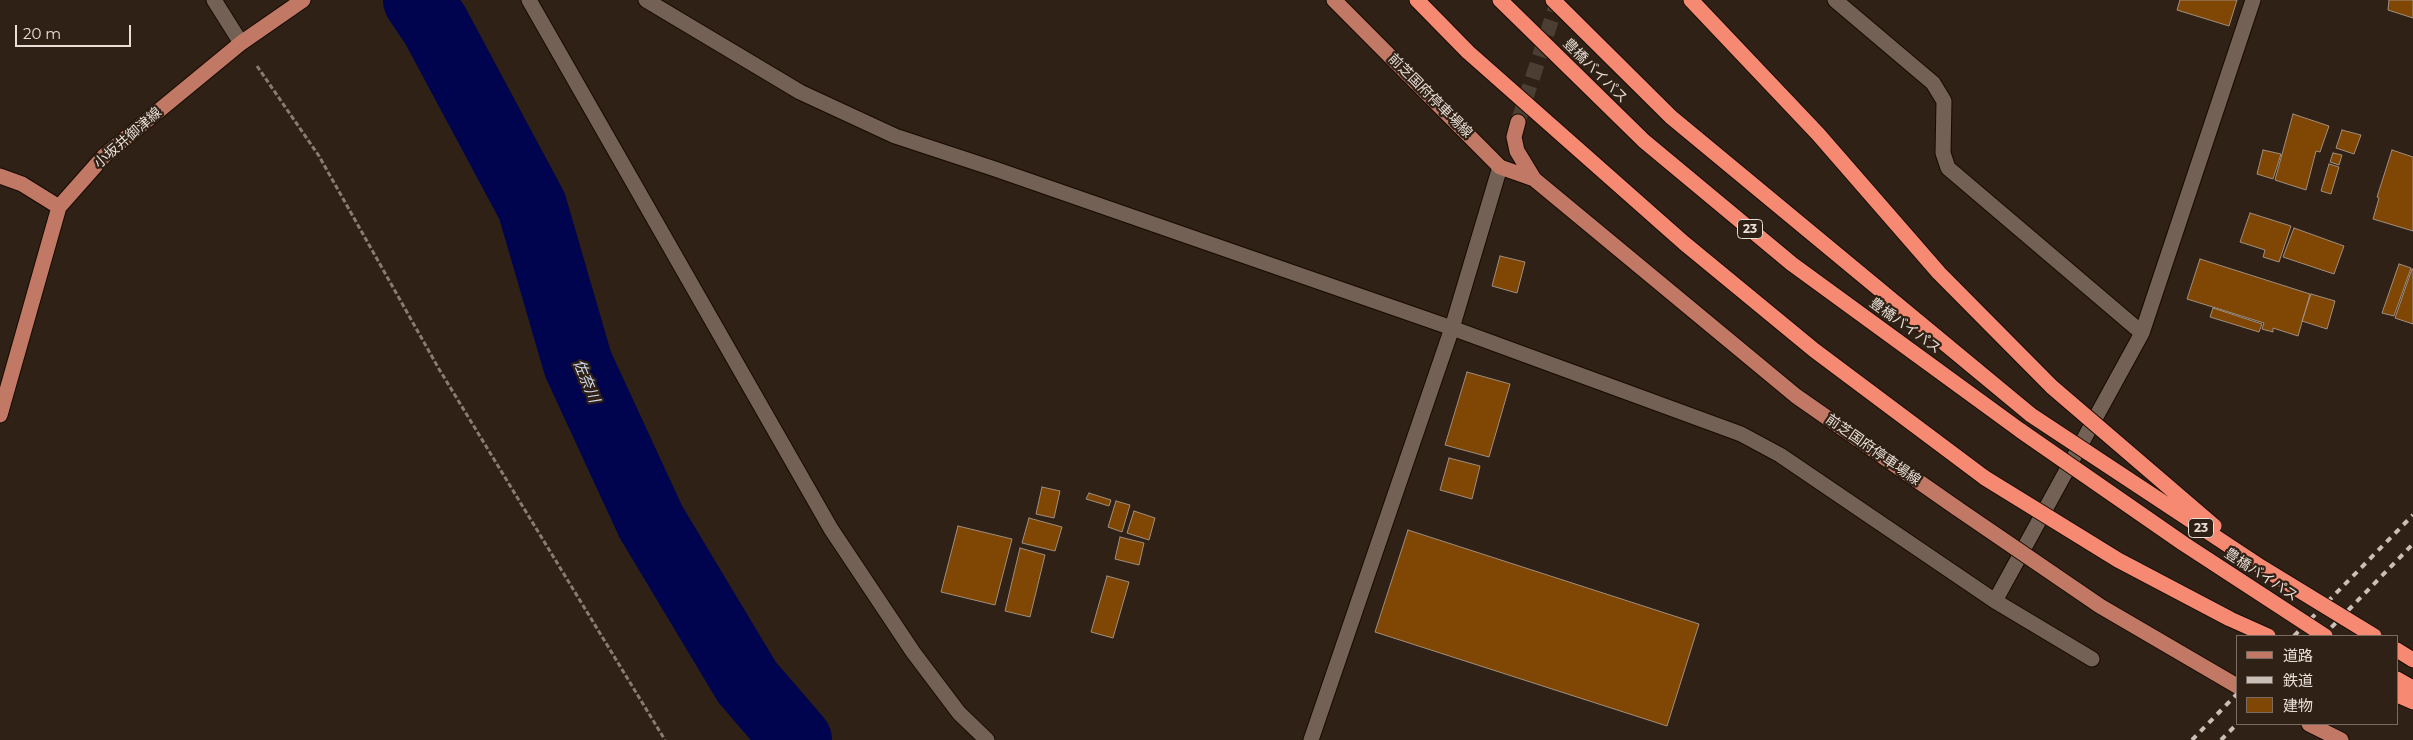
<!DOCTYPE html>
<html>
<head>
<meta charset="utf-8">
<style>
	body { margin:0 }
	#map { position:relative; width:2413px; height:740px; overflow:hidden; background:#2f2115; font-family:Montserrat,"Noto Sans JP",sans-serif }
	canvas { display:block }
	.legend { position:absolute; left:2236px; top:635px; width:162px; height:90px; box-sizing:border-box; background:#2f2115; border:1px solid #796d63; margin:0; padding:6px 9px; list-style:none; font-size:15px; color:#e9dfd7 }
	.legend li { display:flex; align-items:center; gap:10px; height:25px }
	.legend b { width:25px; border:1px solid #796d63 }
	.scale { position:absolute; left:15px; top:25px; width:116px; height:22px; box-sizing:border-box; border:2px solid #e9dfd7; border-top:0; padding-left:6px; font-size:15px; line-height:18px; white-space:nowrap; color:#e9dfd7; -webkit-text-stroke:4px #2f2115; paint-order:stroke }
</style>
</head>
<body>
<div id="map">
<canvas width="2413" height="740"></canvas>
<ul class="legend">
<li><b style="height:6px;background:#c17966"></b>道路</li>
<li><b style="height:6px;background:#cbc0b7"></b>鉄道</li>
<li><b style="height:14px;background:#7f4703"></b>建物</li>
</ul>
<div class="scale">20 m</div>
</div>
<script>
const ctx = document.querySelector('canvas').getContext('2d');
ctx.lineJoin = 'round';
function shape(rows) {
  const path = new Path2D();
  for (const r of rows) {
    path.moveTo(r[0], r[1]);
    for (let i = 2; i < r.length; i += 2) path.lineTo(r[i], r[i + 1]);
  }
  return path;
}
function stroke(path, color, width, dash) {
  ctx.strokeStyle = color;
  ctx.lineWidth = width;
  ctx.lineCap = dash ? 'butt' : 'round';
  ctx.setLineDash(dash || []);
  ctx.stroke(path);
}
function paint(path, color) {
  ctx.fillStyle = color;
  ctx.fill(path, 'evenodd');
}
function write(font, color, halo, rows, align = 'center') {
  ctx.font = font + ' Montserrat,"Noto Sans JP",sans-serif';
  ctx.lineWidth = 4.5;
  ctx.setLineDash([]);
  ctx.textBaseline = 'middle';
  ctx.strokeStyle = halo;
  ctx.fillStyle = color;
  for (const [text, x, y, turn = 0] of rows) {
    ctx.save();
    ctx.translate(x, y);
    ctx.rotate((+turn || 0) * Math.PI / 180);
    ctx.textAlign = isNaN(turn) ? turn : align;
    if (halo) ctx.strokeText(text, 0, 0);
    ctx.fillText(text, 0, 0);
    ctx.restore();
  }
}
const river = shape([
	[418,0,435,25,532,206,578,364,651,522,747,682,797,740]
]);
const building = shape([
	[2180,0,2237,0,2229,26,2177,10,2180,0],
	[2389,0,2413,0,2413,18,2388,10,2389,0],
	[2293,114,2329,126,2320,152,2316,151,2306,190,2275,180,2293,114],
	[2342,130,2361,135,2354,154,2336,148,2342,130],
	[2263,150,2281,154,2273,179,2257,174,2263,150],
	[2392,150,2413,157,2413,231,2373,219,2379,198,2377,197,2392,150],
	[2333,153,2342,155,2339,165,2330,162,2333,153],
	[2329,164,2339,167,2331,194,2321,191,2329,164],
	[2250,213,2291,226,2279,262,2263,257,2265,250,2240,242,2250,213],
	[2294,228,2344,246,2334,274,2283,257,2294,228],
	[1500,256,1525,262,1517,293,1492,286,1500,256],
	[2200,259,2310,294,2298,336,2273,328,2273,332,2262,329,2264,323,2187,299,2200,259],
	[2399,264,2411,268,2394,316,2382,313,2399,264],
	[2412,269,2413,269,2413,324,2395,318,2412,269],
	[2311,294,2335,301,2327,329,2302,321,2311,294],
	[2213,308,2262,324,2259,332,2210,317,2213,308],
	[1467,372,1510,384,1489,457,1445,445,1467,372],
	[1449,458,1480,466,1472,499,1440,490,1449,458],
	[1042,487,1060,491,1054,518,1036,514,1042,487],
	[1089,493,1111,500,1109,506,1086,499,1089,493],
	[1116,501,1130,505,1122,532,1108,527,1116,501],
	[1134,511,1155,518,1149,540,1127,533,1134,511],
	[1029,518,1062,527,1055,551,1022,543,1029,518],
	[958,526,1012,539,995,605,941,592,958,526],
	[1408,530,1699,624,1667,726,1375,632,1408,530],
	[1120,537,1144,543,1139,565,1115,559,1120,537],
	[1020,548,1045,555,1030,617,1005,611,1020,548],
	[1107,576,1129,582,1113,638,1091,632,1107,576]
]);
const majorTunnel = shape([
	[1518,122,1558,0]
]);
const path = shape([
	[257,66,319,156,439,369,665,740]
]);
const minor = shape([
	[214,0,241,43],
	[529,0,831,529,913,652,959,713,987,740],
	[646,0,800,92,895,136,995,169,1452,328,1741,434,1780,455,1995,601,2142,333,1948,168,1943,153,1944,101,1933,83,1835,0],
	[2142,333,2253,0],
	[1995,601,2092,659],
	[1311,740,1452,328,1500,167]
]);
const major = shape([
	[1334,0,1500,167,1534,179],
	[1518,122,1514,137,1517,151,1534,179,1796,396,1958,509],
	[0,176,22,184,59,207],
	[0,415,59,207,105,155,241,43,303,0],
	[2309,724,2341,740]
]);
const highway = shape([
	[1417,0,1468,52,1684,243,1814,350,1985,478],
	[1500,0,1644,141,1792,264,2021,431],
	[1553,0,1671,117,2031,415],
	[1691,0,1818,134,1939,273,2052,387],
	[2397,650,2413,660],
	[2397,679,2413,688],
	[2397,695,2413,702]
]);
const rail = shape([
	[2294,636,2413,515],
	[2323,636,2413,544],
	[2192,740,2237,694],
	[2221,740,2237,724]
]);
const majorBridge = shape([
	[1958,509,2100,606,2237,686]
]);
const highwayBridge = shape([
	[2052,387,2214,526],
	[2031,415,2261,567,2374,636],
	[2021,431,2184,544,2325,636],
	[1985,478,2118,560,2230,619,2268,636]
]);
const shields = [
	[1750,229,25],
	[2201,528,25]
];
const shieldNames = [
	["23",1750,229],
	["23",2201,528]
];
const streetNames = [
	["豊橋バイパス",1595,71,45],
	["前芝国府停車場線",1430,96,45],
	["小坂井御津線",128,138,-41],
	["豊橋バイパス",1905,326,36],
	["前芝国府停車場線",1873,450,35],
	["豊橋バイパス",2261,575,33]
];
const waterNames = [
	["佐奈川",586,381,67]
];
stroke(river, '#00034e', 70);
paint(building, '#7f4703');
stroke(building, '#a08e80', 1);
stroke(majorTunnel, '#4b3e32', 15, [15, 8]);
stroke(minor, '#170a02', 17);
stroke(major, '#170a02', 17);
stroke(highway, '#170a02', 17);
stroke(path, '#887c72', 3, [5, 2.5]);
stroke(minor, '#726154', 15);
stroke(major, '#c17966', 15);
stroke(highway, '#f68972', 15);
stroke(rail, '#cbc0b7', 4, [6, 6]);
stroke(majorBridge, '#170a02', 17, []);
stroke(highwayBridge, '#170a02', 17, []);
stroke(majorBridge, '#c17966', 15);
stroke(highwayBridge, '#f68972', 15);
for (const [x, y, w] of shields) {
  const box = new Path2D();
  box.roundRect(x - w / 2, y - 9.5, w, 19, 4);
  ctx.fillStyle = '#2f2115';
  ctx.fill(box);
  stroke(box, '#e9dfd7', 1);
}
write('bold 12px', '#e9dfd7', null, shieldNames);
write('14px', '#e9dfd7', '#2f2115', streetNames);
write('italic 15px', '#cfdaf0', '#2f2115', waterNames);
</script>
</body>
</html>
